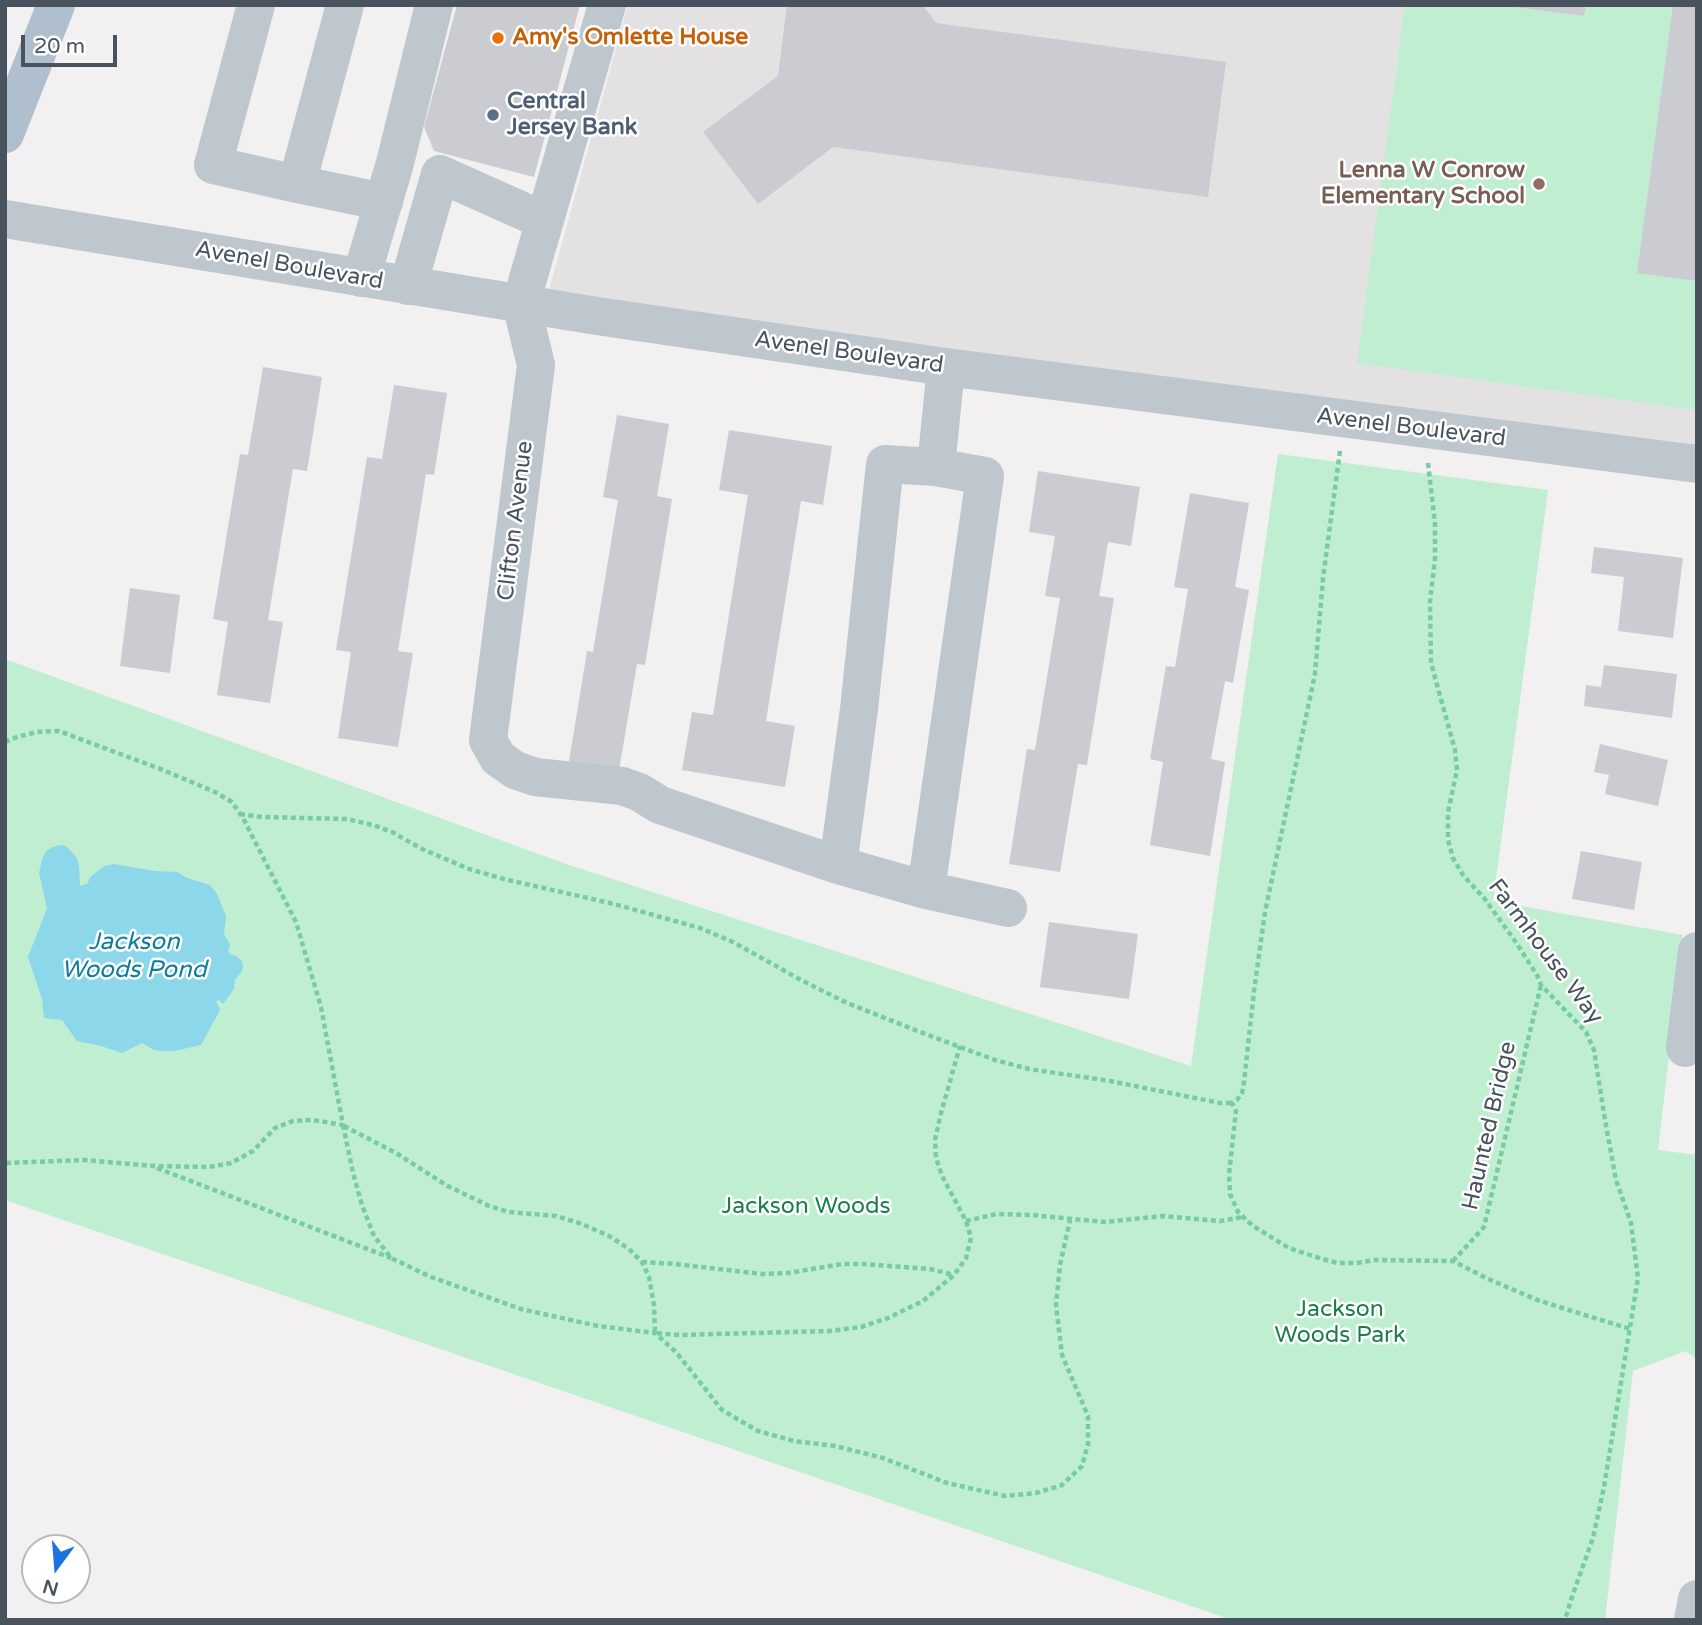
<!DOCTYPE html>
<html>
<head>
<meta charset="utf-8">
<style>
	body { margin:0 }
	#map { position:relative; width:1702px; height:1625px; overflow:hidden; background:#f2f0f0; font-family:"Varela Round",sans-serif }
	canvas { display:block }
	.frame { position:absolute; inset:0; border:7px solid #48535d; pointer-events:none }
	.north { position:absolute; left:21px; top:1534px; width:70px; height:70px; box-sizing:border-box; background:#fff; border:2px solid #b6babe; border-radius:50%; rotate:196deg; font-size:19px; font-weight:700; line-height:28px; text-align:center; color:#48535d }
	.north::after { content:''; display:block; margin:auto; width:24px; height:32px; background:#1c72df; clip-path:polygon(50% 0,100% 100%,50% 72%,0 100%) }
	.scale { position:absolute; left:21px; top:35px; width:96px; height:32px; box-sizing:border-box; border:4px solid #48535d; border-top:0; padding-left:9px; font-size:21px; line-height:24px; white-space:nowrap; color:#48535d; -webkit-text-stroke:5px #fff; paint-order:stroke }
</style>
</head>
<body>
<div id="map">
<canvas width="1702" height="1625"></canvas>
<div class="frame"></div>
<div class="north">N</div>
<div class="scale">20 m</div>
</div>
<script>
const ctx = document.querySelector('canvas').getContext('2d');
ctx.lineJoin = 'round';
function paint(path, color) {
  ctx.fillStyle = color;
  ctx.fill(path, 'evenodd');
}
function shape(rows) {
  const path = new Path2D();
  for (const r of rows) {
    path.moveTo(r[0], r[1]);
    for (let i = 2; i < r.length; i += 2) path.lineTo(r[i], r[i + 1]);
  }
  return path;
}
function stroke(path, color, width, dash) {
  ctx.strokeStyle = color;
  ctx.lineWidth = width;
  ctx.lineCap = dash ? 'butt' : 'round';
  ctx.setLineDash(dash || []);
  ctx.stroke(path);
}
function write(font, color, halo, rows, align = 'center') {
  ctx.font = font + ' "Varela Round",sans-serif';
  ctx.lineWidth = 5;
  ctx.setLineDash([]);
  ctx.textBaseline = 'middle';
  ctx.strokeStyle = halo;
  ctx.fillStyle = color;
  for (const [text, x, y, turn = 0] of rows) {
    ctx.save();
    ctx.translate(x, y);
    ctx.rotate((+turn || 0) * Math.PI / 180);
    ctx.textAlign = isNaN(turn) ? turn : align;
    if (halo) ctx.strokeText(text, 0, 0);
    ctx.fillText(text, 0, 0);
    ctx.restore();
  }
}
const education = shape([
	[628,5,1697,5,1697,455,547,297]
]);
const green = shape([
	[1405,5,1503,5,1584,16,1586,5,1673,5,1637,272,1697,281,1697,410,1357,363],
	[1278,454,1548,490,1493,901,1683,935,1658,1150,1697,1155,1697,1359,1685,1351,1633,1371,1605,1620,1232,1620,5,1200,5,659,566,864,1191,1066]
]);
const water = shape([
	[61,845,66,846,77,858,79,866,80,886,87,884,91,876,105,866,114,864,155,871,177,872,187,878,210,885,217,894,226,916,224,935,228,940,230,947,228,950,230,954,236,956,241,960,243,965,242,971,235,980,234,989,223,1004,219,1000,216,1001,220,1010,201,1045,174,1051,162,1051,154,1050,142,1043,122,1053,101,1046,77,1041,62,1020,44,1018,42,999,28,957,47,908,39,873,42,860,46,851,53,847]
]);
const building = shape([
	[457,5,580,5,534,177,434,151,424,127],
	[787,5,926,5,925,8,936,23,1226,62,1208,197,833,147,758,204,703,132,778,76],
	[1516,5,1586,5,1584,16,1515,7],
	[1673,5,1697,5,1697,281,1637,273],
	[263,367,322,377,307,471,293,469,268,620,283,622,270,703,217,695,228,622,213,619,240,454,248,455],
	[394,385,447,393,434,475,426,474,398,651,413,653,398,747,338,738,351,652,336,650,367,457,382,459],
	[617,415,669,424,657,496,672,499,645,665,637,664,618,776,568,768,587,651,593,652,618,500,603,497],
	[729,430,832,446,823,505,801,501,766,721,795,726,785,787,682,770,692,712,713,715,748,495,719,490],
	[1038,471,1140,487,1131,546,1108,542,1099,596,1114,598,1087,765,1078,764,1060,872,1009,864,1027,749,1035,750,1060,598,1045,596,1055,536,1029,532],
	[1190,493,1249,503,1235,587,1249,590,1233,683,1225,681,1211,759,1225,762,1210,856,1150,845,1163,762,1150,759,1166,666,1175,667,1188,589,1174,587],
	[1594,547,1683,558,1673,638,1618,631,1624,577,1591,573],
	[130,588,180,595,170,673,120,666],
	[1604,665,1677,674,1672,718,1584,706,1586,685,1601,687],
	[1600,744,1668,760,1658,806,1605,794,1609,775,1594,772],
	[1581,851,1642,862,1634,910,1572,899],
	[1049,922,1138,934,1129,999,1040,987]
]);
const path = shape([
	[1340,451,1323,578,1315,674,1265,912,1254,991,1244,1082,1242,1093,1237,1100,1232,1103,1236,1111,1229,1174,1230,1194,1238,1212,1253,1226,1289,1248,1316,1257,1337,1263,1357,1263,1374,1260,1453,1261,1488,1279,1540,1301,1630,1329],
	[1428,463,1435,524,1435,558,1430,602,1431,663,1455,750,1457,770,1448,812,1448,840,1453,858,1463,875,1484,898,1515,941,1537,975,1541,985,1586,1032,1594,1050,1605,1120,1616,1180,1631,1223,1638,1278,1604,1487,1593,1538,1572,1597,1565,1620],
	[5,742,17,737,37,732,59,731,163,770,215,792,232,802,243,818,296,922,321,1007,343,1125,313,1120,293,1121,275,1128,253,1151,231,1163,209,1167,153,1166,84,1160,5,1163],
	[240,814,262,817,347,819,373,825,392,832,420,848,469,869,504,879,614,904,700,928,733,942,801,980,847,1003,928,1035,995,1060,1029,1069,1110,1081,1220,1103,1232,1103],
	[343,1125,353,1173,362,1205,374,1236,391,1258,431,1277,521,1309,598,1326,655,1333,676,1352,722,1410,758,1431,794,1441,835,1446,883,1458,947,1483,1005,1496,1036,1493,1062,1485,1082,1466,1088,1444,1088,1416,1062,1355,1056,1305,1060,1265,1070,1220],
	[344,1126,396,1153,446,1185,489,1206,509,1212,556,1216,582,1224,609,1236,629,1249,642,1262,649,1277,654,1305,655,1333,679,1335,830,1331,861,1327,888,1318,923,1301,954,1275,966,1258,971,1238,966,1221,942,1176,936,1158,935,1140,941,1113,960,1046],
	[157,1168,391,1258],
	[966,1221,996,1214,1032,1215,1104,1222,1163,1216,1220,1221,1243,1217],
	[1453,1261,1484,1227,1541,985],
	[642,1262,675,1264,762,1274,788,1273,842,1264,863,1264,930,1269,954,1275]
]);
const minor = shape([
	[256,5,213,165,297,184],
	[345,5,297,184,384,202],
	[607,5,521,303,536,365,488,740,498,758,515,770,535,777,622,786,639,792,660,805,838,865,926,890,1008,908],
	[5,219,597,316,946,367,1697,464],
	[361,278,395,163,434,5],
	[408,286,440,174,545,221],
	[936,467,946,367],
	[838,865,859,709,885,464,936,467,985,476,926,890],
	[1685,1048,1697,951],
	[1693,1620,1697,1599]
]);
const major = shape([
	[5,134,56,5]
]);
const markers = [
	[498,38,7,"#e8710a"],
	[493,115,7,"#5c6f8a"],
	[1539,184,7,"#8d6e63"]
];
const foodNames = [
	["Amy's Omlette House",512,38]
];
const serviceNames = [
	["Central",507,102],
	["Jersey Bank",507,128]
];
const educationNames = [
	["Lenna W Conrow",1525,171],
	["Elementary School",1525,197]
];
const streetNames = [
	["Avenel Boulevard",289,266,10],
	["Avenel Boulevard",849,353,8],
	["Avenel Boulevard",1411,428,7],
	["Clifton Avenue",516,521,-83],
	["Farmhouse Way",1545,952,53],
	["Haunted Bridge",1490,1126,-77]
];
const parkNames = [
	["Jackson Woods",806,1207],
	["Jackson",1340,1310],
	["Woods Park",1340,1336]
];
const waterNames = [
	["Jackson",134,943],
	["Woods Pond",134,971]
];
paint(education, '#e3e1e2');
paint(green, '#bfeed1');
paint(water, '#8dd7eb');
paint(building, '#caccd2');
stroke(path, '#78cca2', 4.5, [5, 3.5]);
stroke(minor, '#bec7ce', 38);
stroke(major, '#b0bfce', 38);
for (const [x, y, r, color] of markers) {
  const dot = new Path2D();
  dot.arc(x, y, r, 0, 2 * Math.PI);
  ctx.fillStyle = color;
  ctx.fill(dot);
  stroke(dot, '#fff', 2.5);
}
write('bold 23px', '#c56008', '#fff', foodNames, 'left');
write('bold 23px', '#4e5e75', '#fff', serviceNames, 'left');
write('bold 23px', '#785e54', '#fff', educationNames, 'right');
write('23px', '#48535d', '#fff', streetNames);
write('23px', '#197e4b', '#fff', parkNames);
write('italic 24px', '#0f7d9a', '#fff', waterNames);
</script>
</body>
</html>
